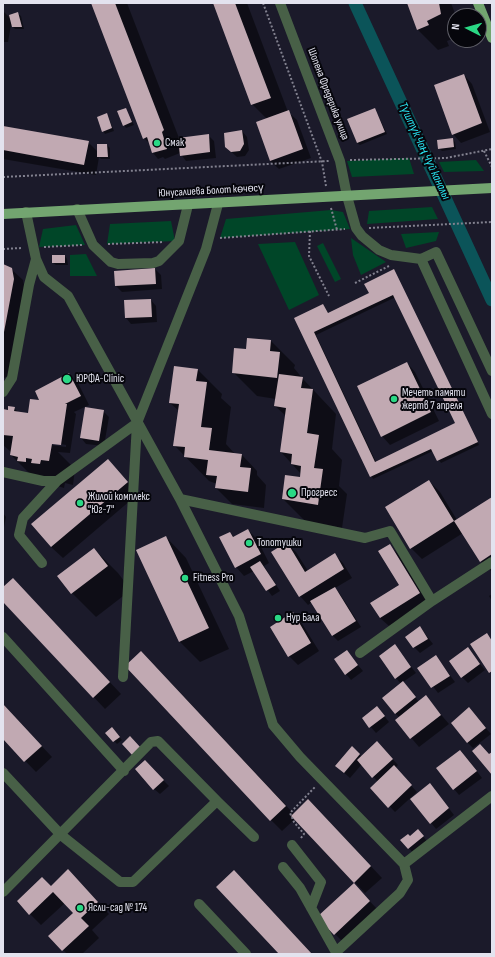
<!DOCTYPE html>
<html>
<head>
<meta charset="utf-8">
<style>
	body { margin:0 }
	#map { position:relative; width:495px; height:957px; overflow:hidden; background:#1b1a2a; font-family:"Sofia Sans Condensed",sans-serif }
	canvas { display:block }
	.frame { position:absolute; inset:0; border:4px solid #e3e3ef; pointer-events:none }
	.north { position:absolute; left:447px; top:8px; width:40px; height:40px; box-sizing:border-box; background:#06060c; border:1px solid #5e5e67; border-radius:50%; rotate:276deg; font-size:11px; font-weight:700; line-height:16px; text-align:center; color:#e3e3ef }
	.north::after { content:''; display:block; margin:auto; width:14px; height:18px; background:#2ad885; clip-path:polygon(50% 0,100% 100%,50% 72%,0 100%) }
</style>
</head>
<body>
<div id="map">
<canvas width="495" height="957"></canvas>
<div class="frame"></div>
<div class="north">N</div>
</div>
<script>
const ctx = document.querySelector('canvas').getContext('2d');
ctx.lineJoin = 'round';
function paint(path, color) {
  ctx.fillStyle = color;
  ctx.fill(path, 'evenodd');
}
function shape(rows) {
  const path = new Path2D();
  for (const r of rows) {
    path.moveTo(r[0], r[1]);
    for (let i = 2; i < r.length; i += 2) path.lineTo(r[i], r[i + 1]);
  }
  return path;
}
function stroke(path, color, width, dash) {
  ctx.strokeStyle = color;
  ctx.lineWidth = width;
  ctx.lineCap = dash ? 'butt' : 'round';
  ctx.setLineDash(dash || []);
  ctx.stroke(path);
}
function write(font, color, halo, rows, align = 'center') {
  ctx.font = font + ' "Sofia Sans Condensed",sans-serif';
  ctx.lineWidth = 4;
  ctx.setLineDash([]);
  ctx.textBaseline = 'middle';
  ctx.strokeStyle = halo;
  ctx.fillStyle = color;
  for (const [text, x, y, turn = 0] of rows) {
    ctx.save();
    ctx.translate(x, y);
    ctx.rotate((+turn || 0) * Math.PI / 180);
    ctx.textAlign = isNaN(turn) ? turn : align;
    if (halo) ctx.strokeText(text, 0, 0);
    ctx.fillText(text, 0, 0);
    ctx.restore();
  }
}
const green = shape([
	[409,158,414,174,352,177,347,161],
	[476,160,484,171,444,172,439,162],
	[432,207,438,219,367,224,369,211],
	[331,210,343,212,350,229,220,238,226,219],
	[171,221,175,241,107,244,110,224],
	[76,225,85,245,39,247,43,229],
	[439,232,436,241,406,248,401,234],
	[351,238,386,262,361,275,353,255],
	[295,242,319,295,289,310,258,244],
	[323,243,341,279,335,282,317,246],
	[86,254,97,276,70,276,70,255]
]);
const shadow = shape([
	[93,3,127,3,179,138,208,135,214,141,216,158,186,161,180,153,165,159,163,157,158,159,153,153,150,144,144,138],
	[214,3,247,3,288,112,297,120,311,158,279,169,270,161,267,119,252,104],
	[408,3,451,3,456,16,455,38,447,41,449,46,438,50,417,29],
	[3,11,11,19,18,14,21,16,24,29,15,29,11,25,8,42,3,42],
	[464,75,472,84,490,132,461,143,453,134],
	[126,109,134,125,126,128,124,125],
	[375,109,387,134,360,145,357,143],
	[107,114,114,131,105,134,103,131],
	[3,127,88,142,98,152,107,145,110,148,110,159,101,159,99,157,96,175,3,159],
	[242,131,247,137,249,150,245,156,237,157,226,147],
	[452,139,455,142,456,149,442,151,439,148],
	[65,256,67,259,68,265,56,265,53,263],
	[4,265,11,269,23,280,25,290,8,376,4,378],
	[155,269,161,275,162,289,122,292,116,286,115,271],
	[394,271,479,445,441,463,433,451,373,479,296,319,323,305,329,314,370,294],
	[396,297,456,424,376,462,316,335],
	[151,300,156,306,157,322,131,324,126,318,125,301],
	[271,341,295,365,294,368,303,379,336,414,332,449,342,460,339,486,347,494,342,528,307,523,283,499,300,478,301,474,281,452,286,416,275,406,276,399,257,396,233,372,247,350],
	[407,363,415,372,439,421,390,445,382,436],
	[198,370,222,394,221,398,231,407,226,444,235,454,242,455,257,471,257,475,266,485,264,508,232,504,216,488,217,484,209,481,174,445,179,411,170,403],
	[69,375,78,383,89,405,74,412,76,414,70,453,58,452,75,469,73,485,65,483,64,488,35,479,11,455,11,452,3,445,3,409,8,411,14,408,18,412,28,414],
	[49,442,66,445,66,447,51,445],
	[103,411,109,417,104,446,86,444,81,438],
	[108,460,138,494,63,558,51,547],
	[429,481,440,492,457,520,492,499,492,572,481,561,463,533,422,559,411,548],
	[3,513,6,517,3,532],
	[248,530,257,539,269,563,264,566,280,591,272,596,254,571,244,576,236,567,230,533,234,537],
	[166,537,186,558,229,649,200,662,180,642],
	[287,543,296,552,308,571,335,555,343,563,352,578,335,588,340,594,361,627,338,641,332,635,312,602,308,605,300,596],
	[389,545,398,554,428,602,389,626,380,618,400,585],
	[94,549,118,573,131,590,96,617,72,593],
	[3,589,24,591,121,694,105,709,3,601],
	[492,594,492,601,489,596],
	[293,614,301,622,319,651,298,665,289,656,271,627],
	[420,627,433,644,420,653,414,647],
	[395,646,416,673,403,682,419,702,426,697,449,724,419,747,396,720,400,718,395,713,401,684,396,678],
	[467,648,485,670,468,683,462,677],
	[346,651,363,671,351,680,346,674],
	[436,657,455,682,438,693,419,668],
	[153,664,294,814,320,812,382,878,365,893,295,819,282,831,271,820],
	[3,705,52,757,36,772,3,738],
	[469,709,491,734,473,748,467,742],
	[382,713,389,722,376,733,363,718],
	[114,731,122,740,117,744,107,733],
	[377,742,398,765,395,768,417,792,395,812,372,788,378,782,362,764,350,778,342,771,352,748,362,757],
	[466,757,482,778,459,795,454,789],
	[145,762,169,786,160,794,154,789],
	[430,784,454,815,436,829,412,799],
	[423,836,428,843,414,854,402,840,410,837],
	[79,882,109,914,92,930,99,938,82,954,67,954,50,936,74,913,65,903,41,925,30,914,51,887],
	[362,893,378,910,343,942,335,934]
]);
const canal = shape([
	[355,3,492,300]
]);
const building = shape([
	[91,3,115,3,164,130,162,132,167,149,152,153,147,137,143,139],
	[213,3,235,3,271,98,251,105],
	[407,3,439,3,441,14,427,21,429,25,417,30],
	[18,12,22,27,12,27,9,15],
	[464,74,482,123,452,135,434,85],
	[126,108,132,122,123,126,117,111],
	[375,108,385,132,357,143,347,119],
	[289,110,303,149,270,161,256,122],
	[107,113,112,128,102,132,97,117],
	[3,126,89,141,84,165,3,150],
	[242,130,244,144,240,151,231,152,225,147,224,133],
	[209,134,210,152,180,156,178,138],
	[453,138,454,147,438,149,437,140],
	[97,144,107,144,108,157,97,157],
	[52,255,65,255,65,263,52,263],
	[3,264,12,268,14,279,4,332],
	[155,268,156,284,115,286,114,271],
	[394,269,478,442,437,461,431,449,370,477,294,318,323,304,328,313,369,293,364,284],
	[393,295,455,423,375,462,314,332],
	[151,299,152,317,125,318,124,300],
	[247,338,271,340,270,351,280,352,277,378,232,373,234,348,246,349],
	[407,362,431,412,381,437,357,386],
	[174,366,198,369,196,381,207,382,201,427,212,428,209,450,242,454,240,467,251,468,248,492,215,488,217,476,206,475,208,460,184,457,185,447,173,446,179,404,169,403],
	[69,373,81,396,65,404,67,404,61,445,52,444,49,461,41,460,40,464,31,463,32,459,26,458,26,462,17,461,18,457,10,455,13,436,3,435,3,409,8,410,8,406,15,407,14,411,28,413,30,399,39,400,35,391],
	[279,374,303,377,301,388,313,389,307,433,319,435,314,468,323,469,318,505,282,499,285,475,300,477,301,466,291,464,292,454,280,452,286,408,274,406],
	[85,407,104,410,99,441,80,438],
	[108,459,128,482,51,547,31,524],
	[429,480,454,521,492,497,492,554,480,562,454,521,410,549,385,507],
	[248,529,261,554,235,568,219,537,230,532,233,537],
	[166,536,209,628,179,642,136,550],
	[287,542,305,572,335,553,344,569,299,597,271,552],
	[390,544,420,593,380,618,370,603,399,585,378,551],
	[94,548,108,566,71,594,57,576],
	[260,561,276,585,266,591,250,567],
	[13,578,110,682,93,698,3,602,3,587],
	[335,587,356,621,332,636,310,601],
	[293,612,311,643,288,657,270,627],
	[420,626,428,639,413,648,405,637],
	[487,633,492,641,492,671,489,673,470,644],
	[395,644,411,667,395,679,379,656],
	[468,647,480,664,461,678,449,661],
	[347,650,358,665,345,675,334,659],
	[141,651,286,806,270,821,125,666],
	[436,655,450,676,431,688,417,668],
	[403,681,416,697,395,714,382,698],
	[426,695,441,715,410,739,395,720],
	[3,704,42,746,24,762,3,739],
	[377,706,385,716,369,728,362,718],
	[469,707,486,728,467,743,451,723],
	[112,727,120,737,113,742,105,733],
	[130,736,141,748,133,756,122,744],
	[377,741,393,759,372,778,357,760],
	[480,744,489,754,492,752,492,775,472,751],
	[352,746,360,754,344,773,335,766],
	[460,750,477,771,453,790,436,768],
	[145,760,164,780,153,790,135,769],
	[394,765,412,785,388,808,370,788],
	[430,783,449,808,430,824,410,799],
	[308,799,371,866,354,883,291,816],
	[418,829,424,836,408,849,400,840,408,834,410,836],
	[68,869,98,902,81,918,89,926,62,951,48,936,73,913,53,892,29,915,17,901,42,877,51,886],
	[234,870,312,954,279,954,216,887],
	[354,883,370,901,334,935,317,917]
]);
const path = shape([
	[263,3,322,162,326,186],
	[484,151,492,167],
	[350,160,446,158,492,149],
	[3,177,329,161],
	[331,208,337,230],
	[369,228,492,222],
	[310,231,309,256,329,296],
	[220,238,345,229],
	[108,244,164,242],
	[44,247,82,245],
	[3,249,22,248],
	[355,283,389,266],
	[301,838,304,834,294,822,290,813,315,787]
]);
const minor = shape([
	[280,3,340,161,347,196,356,228,362,236,379,250,391,255,421,259,436,252,492,371],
	[77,209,93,245,111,262,118,264,153,263,159,261,179,241,188,205],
	[36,259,44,277,68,296,180,499],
	[421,259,492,414],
	[3,392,12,378,29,285,36,259,26,212],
	[3,472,43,481,57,481,137,423,206,249,218,204],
	[42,563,19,535,23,518,57,481],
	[3,637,124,771],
	[360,653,432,601,492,562],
	[123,677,137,423],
	[3,773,61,835,120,882,133,882,217,801],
	[292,845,321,882,311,908],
	[404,864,300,757,273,725,239,616,180,499,365,538,390,531,432,601],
	[283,867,300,888,337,954],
	[3,892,151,742,158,741,217,801,254,837],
	[199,904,246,954],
	[336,952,400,893,408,880,404,864,492,796]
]);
const major = shape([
	[478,3,492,38],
	[3,214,492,188]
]);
const markers = [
	[157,143,4,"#2ad885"],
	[67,379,5,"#2ad885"],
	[394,399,4,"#2ad885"],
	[292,493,5,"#2ad885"],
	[80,503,4,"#2ad885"],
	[249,543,4,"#2ad885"],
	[185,578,4,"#2ad885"],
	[278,618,4,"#2ad885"],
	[80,908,4,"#2ad885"]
];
const streetNames = [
	["Шопена Фредерика улица",328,94,69],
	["Юнусалиева Болот көчөсү",211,191,-3]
];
const poiNames = [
	["Смак",165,143],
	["ЮРФА-Clinic",76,379],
	["Мечеть памяти",402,393],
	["жертв 7 апреля",402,406],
	["Прогресс",301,493],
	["Жилой комплекс",88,497],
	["\"Юг-7\"",88,510],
	["Топотушки",257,543],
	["Fitness Pro",193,578],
	["Нур Бала",286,618],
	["Ясли-сад № 174",88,908]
];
const waterNames = [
	["Түштүк Чоң Чүй каналы",424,151,65]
];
paint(green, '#004628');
paint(shadow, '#0007');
stroke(canal, '#0b5459', 13);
paint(building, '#c1a9b2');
stroke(path, '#82818f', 2, [2, 2]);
stroke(minor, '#486047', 10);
stroke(major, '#73a570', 10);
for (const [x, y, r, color] of markers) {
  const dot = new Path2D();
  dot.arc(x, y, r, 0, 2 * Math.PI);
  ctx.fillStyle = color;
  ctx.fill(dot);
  stroke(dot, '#06060c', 1.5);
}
write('11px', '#e3e3ef', '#06060c', streetNames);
write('11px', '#e3e3ef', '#06060c', poiNames, 'left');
write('italic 12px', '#29e9f5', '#06060c', waterNames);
</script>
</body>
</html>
